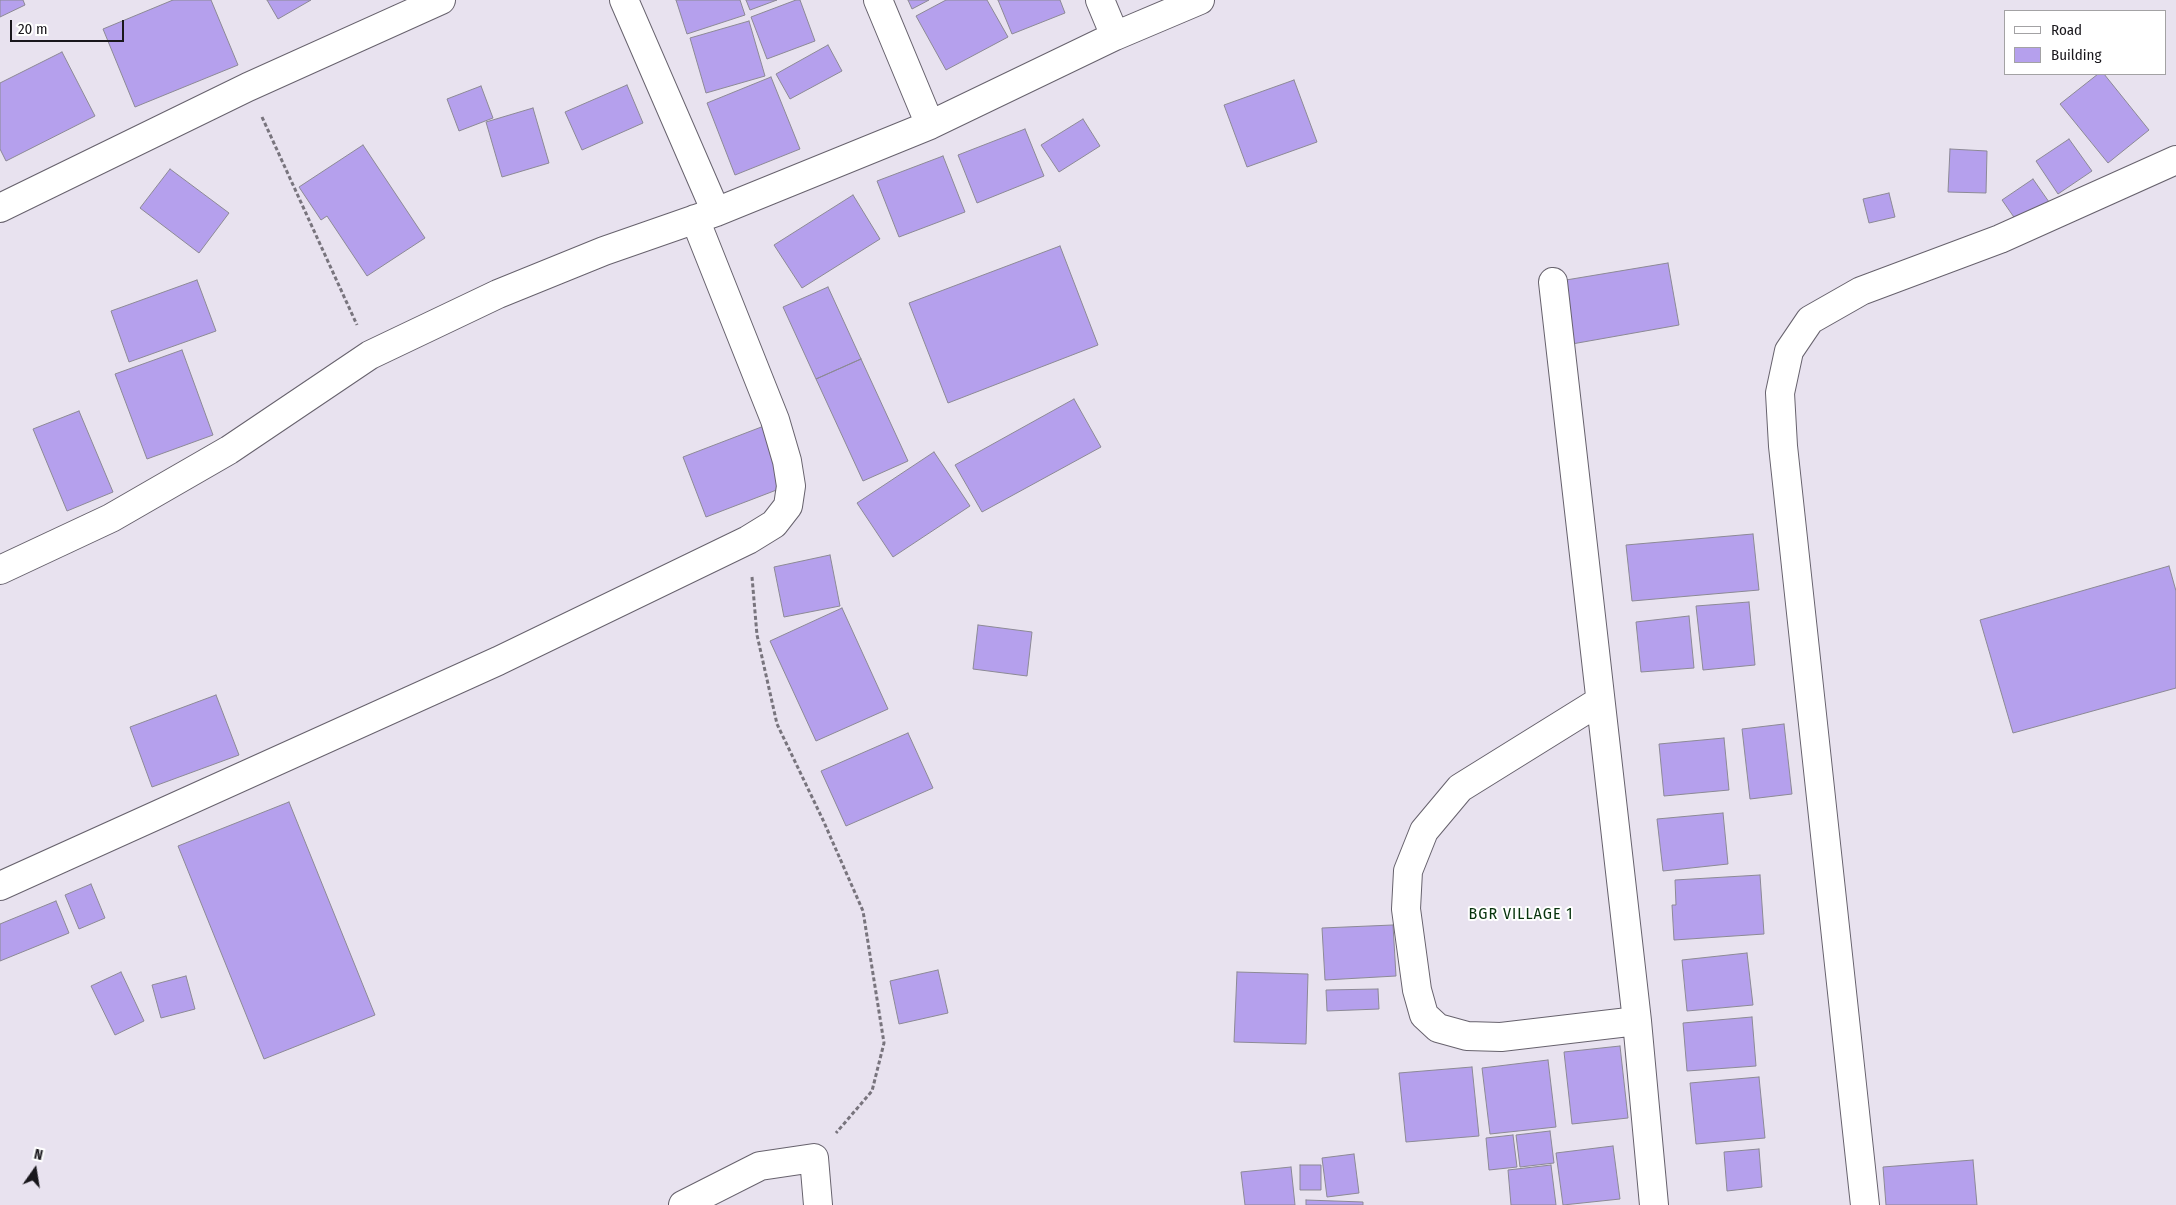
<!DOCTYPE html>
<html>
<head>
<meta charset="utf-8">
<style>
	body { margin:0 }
	#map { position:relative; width:2176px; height:1205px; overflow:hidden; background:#e8e2ef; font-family:"Fira Sans Condensed",sans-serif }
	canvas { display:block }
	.legend { position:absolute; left:2004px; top:10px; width:162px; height:65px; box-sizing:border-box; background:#fff; border:1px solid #a3a2a4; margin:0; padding:6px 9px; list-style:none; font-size:15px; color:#19171c }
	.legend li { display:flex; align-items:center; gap:10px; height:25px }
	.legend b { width:25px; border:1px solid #a3a2a4 }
	.north { position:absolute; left:10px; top:1145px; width:50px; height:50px; -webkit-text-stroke:4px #fff; paint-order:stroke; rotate:13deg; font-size:14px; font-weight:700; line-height:20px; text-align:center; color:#19171c }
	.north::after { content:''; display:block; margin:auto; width:18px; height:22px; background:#19171c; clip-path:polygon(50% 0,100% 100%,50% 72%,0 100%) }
	.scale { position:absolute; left:10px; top:20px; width:114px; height:22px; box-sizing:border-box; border:2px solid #19171c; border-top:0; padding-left:6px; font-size:15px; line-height:18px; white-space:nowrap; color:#19171c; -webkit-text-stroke:4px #fff; paint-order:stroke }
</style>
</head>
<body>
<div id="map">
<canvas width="2176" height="1205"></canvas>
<ul class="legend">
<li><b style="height:6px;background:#fff"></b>Road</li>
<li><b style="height:14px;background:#b5a0ed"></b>Building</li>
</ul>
<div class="north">N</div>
<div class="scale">20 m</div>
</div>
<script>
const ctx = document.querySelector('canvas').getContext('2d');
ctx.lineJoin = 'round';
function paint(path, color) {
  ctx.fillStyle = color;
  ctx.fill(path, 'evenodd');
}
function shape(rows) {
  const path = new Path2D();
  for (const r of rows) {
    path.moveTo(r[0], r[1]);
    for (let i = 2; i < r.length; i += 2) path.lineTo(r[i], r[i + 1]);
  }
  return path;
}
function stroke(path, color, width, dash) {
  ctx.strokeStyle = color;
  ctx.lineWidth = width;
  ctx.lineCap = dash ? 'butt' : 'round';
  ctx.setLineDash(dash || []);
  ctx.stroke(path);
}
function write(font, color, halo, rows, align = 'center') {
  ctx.font = font + ' "Fira Sans Condensed",sans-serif';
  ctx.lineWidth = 4;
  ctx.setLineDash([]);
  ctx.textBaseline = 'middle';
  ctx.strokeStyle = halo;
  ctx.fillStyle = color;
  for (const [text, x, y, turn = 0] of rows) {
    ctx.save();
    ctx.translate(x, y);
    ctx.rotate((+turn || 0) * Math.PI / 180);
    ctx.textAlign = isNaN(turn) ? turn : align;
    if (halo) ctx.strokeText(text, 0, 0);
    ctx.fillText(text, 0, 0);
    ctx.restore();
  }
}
const building = shape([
	[0,0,23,0,25,5,0,17,0,0],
	[173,0,211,0,238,65,135,107,103,29,173,0],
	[267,0,311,0,278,19,267,0],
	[676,0,740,0,745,15,687,34,676,0],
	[746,0,777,0,750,10,746,0],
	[796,0,800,0,815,41,767,59,751,17,796,0],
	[908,0,929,0,912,9,908,0],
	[946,0,987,0,1008,37,946,70,916,16,946,0],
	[998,0,1060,0,1065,13,1012,34,998,0],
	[749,21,765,76,706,93,690,38,749,21],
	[828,45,842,71,790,99,776,74,828,45],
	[62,52,95,116,6,161,0,149,0,83,62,52],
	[2098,74,2104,74,2149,130,2108,163,2060,104,2098,74],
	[771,77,800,149,735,175,707,103,771,77],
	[1294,80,1317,142,1247,167,1224,105,1294,80],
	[627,85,643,123,582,150,565,112,627,85],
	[481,86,493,118,459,131,447,99,481,86],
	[533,108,549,163,502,177,486,122,533,108],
	[1083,119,1100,146,1059,172,1041,145,1083,119],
	[1025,129,1044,176,977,203,958,155,1025,129],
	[2069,139,2092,171,2058,194,2036,161,2069,139],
	[363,145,425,238,367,276,327,216,321,220,299,187,363,145],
	[1950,149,1987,151,1986,193,1948,192,1950,149],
	[943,156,965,212,899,237,877,181,943,156],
	[170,169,229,213,199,253,140,208,170,169],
	[2033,179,2049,202,2018,223,2002,200,2033,179],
	[1889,193,1895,217,1869,223,1863,199,1889,193],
	[853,195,880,239,802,288,774,245,853,195],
	[1060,246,1098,345,948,403,909,303,1060,246],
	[1668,263,1679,325,1572,344,1560,281,1668,263],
	[197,280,216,331,129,362,111,311,197,280],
	[828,287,861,359,816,379,783,307,828,287],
	[182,350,213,435,147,459,115,374,182,350],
	[861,359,908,461,863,481,816,379,861,359],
	[1074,399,1101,447,982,512,955,465,1074,399],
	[79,411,113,492,67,511,33,429,79,411],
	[764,426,787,486,706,517,683,457,764,426],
	[934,452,970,506,893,557,857,503,934,452],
	[1753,534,1759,590,1632,601,1626,545,1753,534],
	[830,555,840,606,784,617,774,567,830,555],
	[2169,566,2176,591,2176,688,2013,733,1980,620,2169,566],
	[1749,602,1755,665,1703,670,1696,606,1749,602],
	[842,608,888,709,816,741,770,641,842,608],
	[1689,616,1694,668,1641,672,1636,622,1689,616],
	[978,625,1032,632,1027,676,973,669,978,625],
	[216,695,239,755,152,787,130,727,216,695],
	[1784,724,1792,794,1750,799,1742,729,1784,724],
	[908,733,933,788,846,826,821,771,908,733],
	[1724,738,1729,790,1664,796,1659,744,1724,738],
	[289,802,375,1015,264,1059,178,846,289,802],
	[1723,813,1728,864,1663,871,1657,819,1723,813],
	[1760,875,1764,934,1674,940,1672,905,1676,905,1675,880,1760,875],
	[91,884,105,918,79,929,65,895,91,884],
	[56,901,69,933,0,961,0,924,56,901],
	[1393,925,1396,976,1325,980,1322,928,1393,925],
	[1747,953,1753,1005,1687,1011,1682,960,1747,953],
	[938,970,948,1013,899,1024,890,981,938,970],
	[121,972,144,1021,115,1035,91,986,121,972],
	[1237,972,1308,974,1306,1044,1234,1042,1237,972],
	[186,976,195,1009,161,1018,152,985,186,976],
	[1378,989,1379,1009,1327,1011,1326,990,1378,989],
	[1752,1017,1756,1066,1687,1071,1683,1023,1752,1017],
	[1620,1046,1628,1118,1572,1124,1564,1052,1620,1046],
	[1548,1060,1556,1127,1490,1134,1482,1068,1548,1060],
	[1472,1067,1479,1136,1406,1142,1399,1073,1472,1067],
	[1759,1077,1765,1138,1696,1144,1690,1083,1759,1077],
	[1550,1131,1554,1163,1520,1167,1516,1135,1550,1131],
	[1513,1135,1517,1167,1489,1170,1486,1138,1513,1135],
	[1613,1146,1620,1199,1563,1205,1556,1153,1613,1146],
	[1759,1149,1762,1187,1727,1191,1724,1152,1759,1149],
	[1354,1154,1359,1193,1327,1197,1322,1158,1354,1154],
	[1973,1160,1977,1205,1886,1205,1883,1167,1973,1160],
	[1300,1165,1321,1165,1321,1190,1300,1190,1300,1165],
	[1551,1165,1556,1205,1511,1205,1508,1170,1551,1165],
	[1291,1167,1295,1205,1245,1205,1241,1172,1291,1167],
	[1306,1200,1363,1202,1363,1205,1306,1205,1306,1200]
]);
const path = shape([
	[262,117,357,325],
	[752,577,757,635,777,724,823,820,863,911,884,1043,872,1091,836,1133]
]);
const minor = shape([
	[624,0,716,212],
	[878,0,930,125],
	[1100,0,1115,36],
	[0,208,248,87,441,0],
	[1553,282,1637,1021,1654,1205],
	[0,570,111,518,229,450,370,355,498,294,604,251,716,212,930,125,1115,36,1200,0],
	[1600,701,1460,788,1424,831,1408,871,1406,909,1417,990,1424,1015,1438,1028,1467,1036,1501,1037,1637,1021],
	[0,886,498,661,748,540,774,524,788,506,791,486,787,461,775,420,695,219],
	[683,1205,760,1166,814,1158,818,1205],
	[1865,1205,1783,446,1780,393,1789,351,1810,320,1861,291,2000,239,2176,160]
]);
const neighbourhoodNames = [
	["BGR VILLAGE 1",1521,915]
];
paint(building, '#b5a0ed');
stroke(building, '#8c8995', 1);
stroke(minor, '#67626d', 30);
stroke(path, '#78747d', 3, [4, 2.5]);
stroke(minor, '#fff', 28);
ctx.letterSpacing = '1px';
write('16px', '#08340e', '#fff', neighbourhoodNames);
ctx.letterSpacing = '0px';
</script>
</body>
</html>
